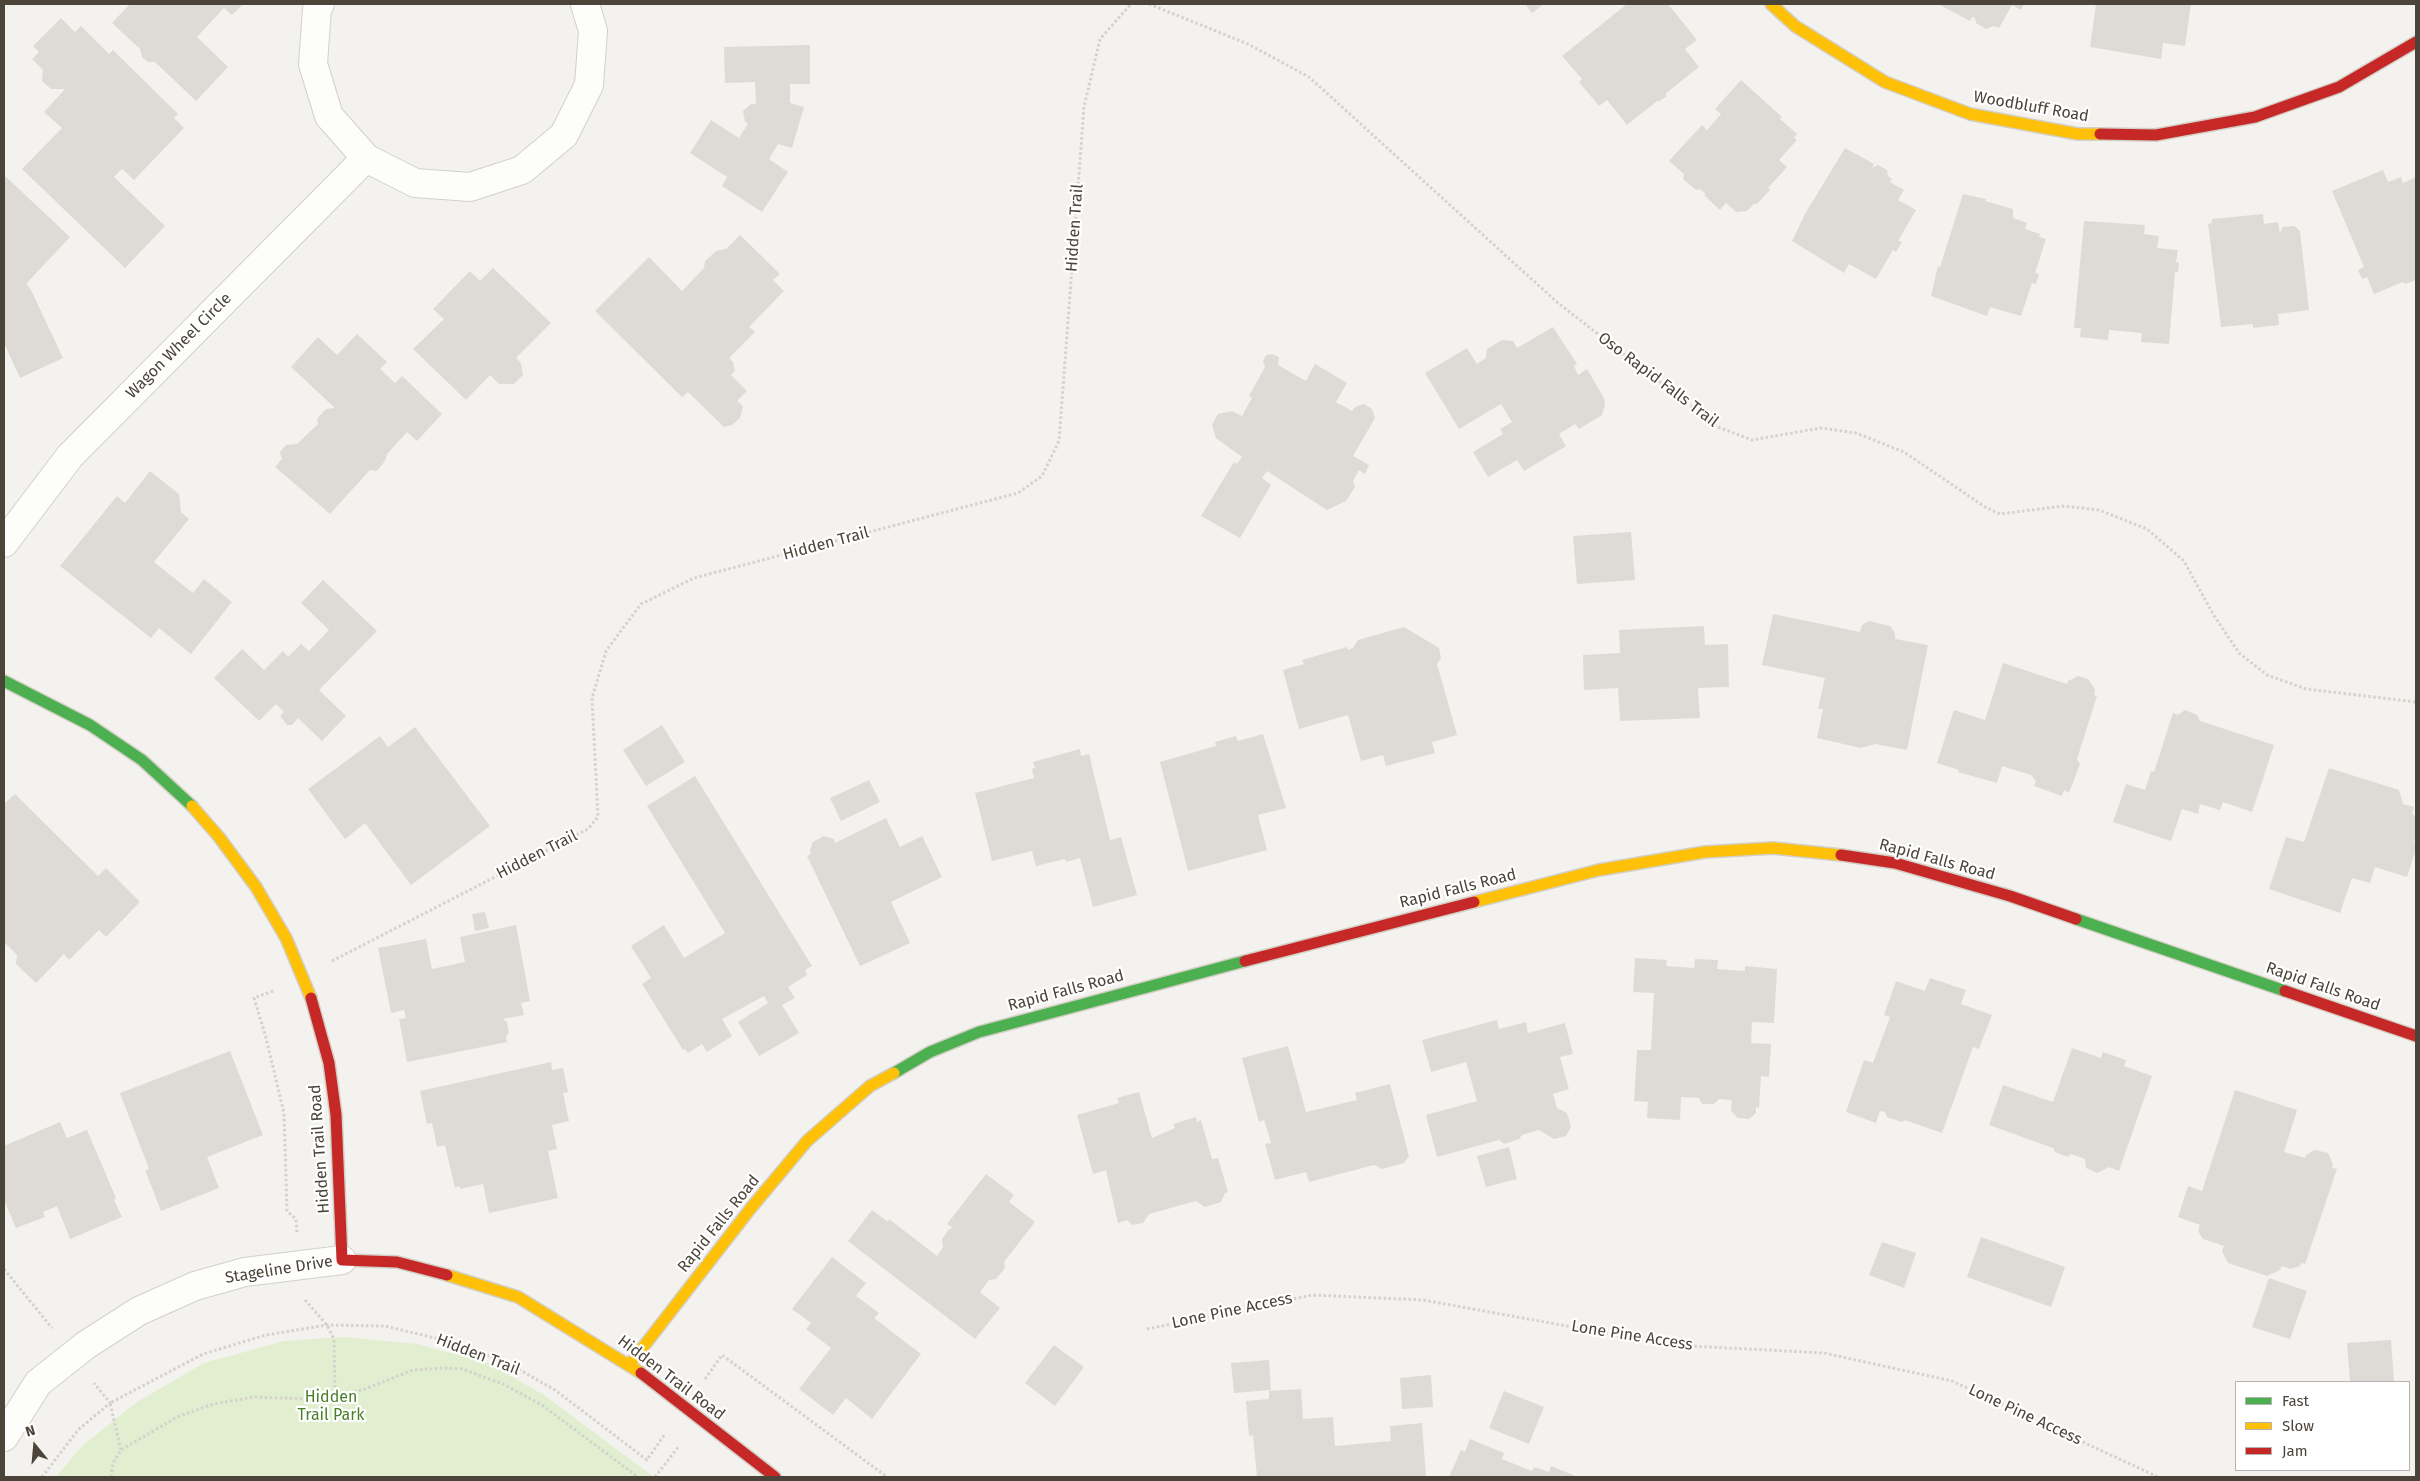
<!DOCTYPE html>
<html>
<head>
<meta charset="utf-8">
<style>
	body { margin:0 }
	#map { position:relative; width:2420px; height:1481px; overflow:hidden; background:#f4f2ee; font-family:"Fira Sans",sans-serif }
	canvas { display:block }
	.frame { position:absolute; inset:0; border:5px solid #4b4439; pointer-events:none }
	.legend { position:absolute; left:2235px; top:1381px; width:175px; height:90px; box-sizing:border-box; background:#fff; border:1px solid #b7b4b0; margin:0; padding:6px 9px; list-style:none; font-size:15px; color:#4b4439 }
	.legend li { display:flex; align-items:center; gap:10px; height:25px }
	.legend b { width:25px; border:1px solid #b7b4b0 }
	.north { position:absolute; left:10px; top:1421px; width:50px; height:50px; -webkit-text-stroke:4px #fff; paint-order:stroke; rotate:343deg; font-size:14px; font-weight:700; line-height:20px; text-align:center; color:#4b4439 }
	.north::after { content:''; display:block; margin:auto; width:18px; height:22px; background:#4b4439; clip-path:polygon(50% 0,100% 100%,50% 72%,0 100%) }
</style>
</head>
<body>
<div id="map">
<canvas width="2420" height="1481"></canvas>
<div class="frame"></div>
<ul class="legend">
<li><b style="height:6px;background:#4caf50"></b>Fast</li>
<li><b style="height:6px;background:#ffc107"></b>Slow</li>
<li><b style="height:6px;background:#c62828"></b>Jam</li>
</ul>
<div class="north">N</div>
</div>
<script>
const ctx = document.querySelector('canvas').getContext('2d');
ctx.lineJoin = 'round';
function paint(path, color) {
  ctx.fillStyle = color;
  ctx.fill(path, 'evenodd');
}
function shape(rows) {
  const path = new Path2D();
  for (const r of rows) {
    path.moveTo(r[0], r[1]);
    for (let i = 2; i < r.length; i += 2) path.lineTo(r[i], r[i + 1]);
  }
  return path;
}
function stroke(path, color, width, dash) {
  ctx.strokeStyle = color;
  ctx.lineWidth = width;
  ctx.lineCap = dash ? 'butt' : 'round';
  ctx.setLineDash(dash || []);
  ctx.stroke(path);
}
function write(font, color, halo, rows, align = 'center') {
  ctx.font = font + ' "Fira Sans",sans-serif';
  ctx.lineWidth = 4.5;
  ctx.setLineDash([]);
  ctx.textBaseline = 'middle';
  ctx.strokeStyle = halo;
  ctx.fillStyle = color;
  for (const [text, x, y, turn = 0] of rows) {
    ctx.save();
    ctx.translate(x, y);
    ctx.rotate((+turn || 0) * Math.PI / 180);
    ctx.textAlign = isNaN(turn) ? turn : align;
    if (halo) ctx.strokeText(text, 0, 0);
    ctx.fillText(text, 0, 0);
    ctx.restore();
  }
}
const green = shape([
	[344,1337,417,1344,488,1363,544,1395,654,1477,56,1477,82,1446,137,1402,204,1363,284,1341]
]);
const building = shape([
	[130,4,243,4,232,15,224,8,197,37,228,67,196,101,155,62,148,62,142,57,140,49,112,23],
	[1525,4,1544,4,1532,13],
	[1627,4,1668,4,1697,40,1685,49,1699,67,1665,94,1667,96,1658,102,1657,101,1627,125,1607,100,1599,106,1579,82,1582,79,1562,56],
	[1938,4,2024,4,2021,10,2012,5,1999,28,1994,26,1986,29,1976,23,1975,18,1972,17,1970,21],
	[2096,4,2191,4,2185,46,2163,43,2161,59,2090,47],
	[61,18,75,32,81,26,109,54,113,50,178,114,174,118,184,128,134,180,122,169,114,177,165,226,125,268,22,169,62,128,44,112,65,89,51,89,42,81,43,70,32,59,39,52,33,46],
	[810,45,810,84,790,84,790,103,804,107,792,148,778,144,769,159,788,172,762,212,722,186,727,177,690,153,711,120,739,138,748,124,745,122,743,111,751,104,756,104,755,82,725,83,724,47],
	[1741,80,1782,117,1780,119,1797,134,1794,138,1797,140,1779,160,1787,167,1768,188,1770,190,1756,205,1755,203,1747,211,1736,212,1726,203,1720,210,1704,195,1706,194,1700,189,1696,190,1683,179,1684,174,1669,161,1702,125,1707,130,1721,114,1715,109],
	[1845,148,1874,164,1872,168,1878,165,1887,170,1888,176,1892,179,1890,182,1904,190,1898,200,1916,210,1898,241,1902,242,1896,252,1893,250,1876,279,1849,264,1844,273,1792,241,1805,214],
	[2383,170,2388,182,2401,177,2403,183,2416,177,2416,280,2405,284,2403,282,2374,294,2367,277,2362,279,2358,270,2364,267,2332,191],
	[4,175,70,237,26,284,30,288,63,358,20,378,4,343],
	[1963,194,1986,199,1985,201,2013,209,2013,218,2027,223,2025,229,2040,234,2039,237,2046,239,2035,273,2039,274,2036,284,2032,283,2021,316,1990,307,1987,316,1931,296,1938,266,1940,267],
	[2263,214,2264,224,2278,222,2280,233,2283,227,2294,226,2300,231,2309,310,2278,314,2279,325,2253,328,2253,324,2221,327,2208,224,2212,223,2212,219],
	[2084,221,2145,225,2144,234,2159,236,2157,248,2178,250,2176,262,2179,263,2178,272,2175,272,2169,344,2141,342,2142,333,2109,330,2108,340,2080,337,2081,328,2074,328],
	[740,235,780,274,773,280,784,291,749,327,755,332,729,358,733,362,735,371,731,375,747,391,737,401,743,406,740,418,732,425,724,427,688,392,682,397,595,311,649,257,682,291,704,268,705,261,716,251,726,249],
	[493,268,551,323,516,358,521,363,523,375,514,384,499,384,490,375,466,400,413,349,444,319,433,309,470,271,480,281],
	[1553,327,1577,364,1574,366,1578,375,1587,369,1604,398,1605,405,1602,415,1579,429,1575,424,1559,434,1566,446,1524,471,1517,460,1488,477,1473,452,1503,434,1500,429,1512,422,1501,404,1459,429,1425,373,1467,348,1477,364,1486,358,1487,349,1502,340,1513,341,1517,348],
	[357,334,387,362,380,369,395,383,402,376,442,414,417,441,407,432,387,454,385,461,377,471,370,470,330,514,275,467,282,459,280,452,286,445,297,444,318,424,317,419,326,409,335,408,291,367,318,337,337,355],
	[1272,354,1279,357,1278,365,1306,381,1315,364,1347,383,1336,402,1352,411,1355,407,1364,404,1372,409,1375,418,1353,456,1369,465,1365,474,1359,470,1353,481,1355,487,1346,501,1327,510,1267,471,1262,478,1271,485,1240,538,1201,516,1234,462,1237,464,1242,457,1216,438,1212,425,1218,414,1232,411,1242,416,1252,398,1249,396,1265,367,1263,361,1266,355],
	[150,471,179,494,181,512,189,519,154,562,193,593,204,579,232,602,191,654,159,628,151,638,60,566,117,496,125,503],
	[1631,532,1635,580,1577,584,1573,536],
	[323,580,377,631,319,690,346,716,322,741,298,718,292,725,287,725,280,716,284,712,276,704,259,721,214,678,242,649,264,670,283,651,288,657,301,644,309,651,329,630,301,603],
	[1773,614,1860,632,1862,625,1869,621,1890,626,1895,633,1895,639,1928,645,1907,750,1875,744,1861,748,1817,738,1823,709,1818,709,1825,678,1762,665],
	[1704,626,1705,645,1728,644,1729,687,1698,688,1700,718,1620,721,1618,688,1584,690,1583,655,1620,653,1619,630],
	[1404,627,1439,648,1441,658,1437,664,1457,735,1432,742,1435,753,1386,766,1383,755,1361,761,1348,715,1299,729,1283,670,1304,664,1302,660,1347,647,1348,650,1353,648,1358,640],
	[2003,663,2067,684,2068,681,2078,676,2088,679,2095,689,2094,695,2097,696,2077,759,2080,764,2069,793,2064,790,2062,796,2034,786,2036,781,2031,775,2002,766,1997,783,1958,772,1959,770,1937,763,1954,710,1985,720],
	[2185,710,2197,715,2200,721,2274,745,2252,812,2223,802,2220,810,2200,804,2198,814,2182,809,2171,841,2113,822,2126,784,2145,790,2151,771,2154,772,2173,713,2178,715],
	[662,725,685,762,646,786,623,750],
	[415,727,490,826,411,885,365,823,345,839,308,789,380,736,388,747],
	[1263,734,1286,808,1258,815,1267,850,1188,871,1160,762,1216,746,1215,742,1236,736,1238,741],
	[1080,749,1081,756,1089,754,1110,840,1121,837,1137,895,1093,907,1080,858,1066,862,1065,859,1036,866,1032,851,992,861,975,793,1034,778,1032,769,1035,768,1033,762],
	[2329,768,2399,790,2403,804,2414,807,2412,814,2416,816,2416,835,2414,842,2416,843,2416,849,2407,877,2375,867,2370,883,2352,878,2340,913,2269,889,2286,837,2304,842],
	[695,776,812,966,805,970,807,975,788,987,795,998,782,1005,799,1033,759,1056,738,1022,768,1003,764,996,722,1019,732,1036,707,1052,702,1044,688,1053,685,1049,683,1050,642,984,651,978,631,946,664,925,684,958,725,933,647,806],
	[869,780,880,802,841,821,830,798],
	[15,794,98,876,106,868,140,902,106,937,99,930,69,960,64,954,36,983,16,964,17,955,4,942,4,802,5,803],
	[886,818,900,847,922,836,942,877,891,902,910,943,860,966,807,856,811,854,810,850,813,842,824,836,834,839,835,843],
	[485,912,489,928,475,931,472,914],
	[516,925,530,1001,521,1003,524,1015,503,1019,507,1022,509,1033,506,1036,507,1042,407,1062,399,1019,406,1018,404,1010,391,1013,378,948,426,939,432,969,465,962,460,937],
	[1635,958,1667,960,1666,966,1694,968,1695,959,1718,960,1717,969,1745,971,1745,966,1777,969,1774,1023,1752,1022,1751,1043,1771,1044,1769,1077,1761,1076,1759,1108,1756,1107,1756,1113,1749,1119,1738,1118,1731,1111,1732,1100,1719,1099,1714,1104,1702,1104,1699,1098,1681,1097,1680,1120,1647,1118,1648,1102,1634,1101,1637,1050,1651,1050,1654,993,1633,992],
	[1930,978,1966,990,1961,1004,1992,1015,1979,1049,1973,1047,1942,1133,1905,1120,1902,1122,1887,1117,1885,1112,1880,1111,1876,1123,1846,1112,1864,1060,1873,1063,1890,1017,1884,1015,1896,981,1925,991],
	[1497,1020,1499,1029,1526,1022,1528,1033,1565,1023,1573,1054,1560,1057,1569,1089,1553,1094,1557,1108,1567,1113,1571,1127,1566,1136,1554,1139,1539,1130,1522,1135,1519,1139,1504,1144,1499,1140,1437,1157,1426,1115,1477,1101,1466,1062,1431,1072,1422,1040],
	[1288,1046,1306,1112,1357,1100,1355,1093,1390,1084,1409,1156,1404,1163,1382,1169,1374,1165,1309,1182,1306,1172,1275,1180,1265,1144,1271,1143,1264,1120,1259,1122,1242,1058],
	[2072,1048,2101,1058,2103,1052,2126,1060,2124,1066,2152,1076,2119,1171,2109,1167,2097,1173,2086,1168,2085,1159,2071,1154,2068,1157,2055,1152,2053,1148,1989,1125,2003,1085,2053,1102],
	[230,1051,263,1135,207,1157,219,1188,161,1211,145,1170,149,1169,120,1093],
	[551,1062,552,1070,563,1068,568,1092,563,1093,569,1121,552,1125,557,1149,548,1151,558,1198,489,1213,483,1184,460,1189,459,1186,455,1188,445,1145,437,1147,432,1123,427,1124,420,1091],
	[2235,1090,2297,1110,2284,1152,2305,1158,2306,1155,2315,1150,2328,1153,2333,1164,2332,1168,2337,1169,2305,1264,2301,1263,2300,1266,2290,1269,2282,1266,2280,1270,2267,1276,2228,1263,2222,1251,2224,1246,2203,1239,2198,1231,2200,1225,2178,1217,2188,1186,2202,1191],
	[1139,1092,1152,1138,1175,1128,1173,1124,1196,1117,1197,1122,1201,1120,1212,1159,1218,1158,1228,1192,1225,1193,1221,1202,1205,1207,1196,1201,1149,1214,1143,1223,1132,1225,1127,1220,1118,1223,1106,1170,1093,1174,1077,1115,1119,1103,1117,1098],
	[60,1122,67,1138,87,1130,116,1198,114,1200,122,1217,70,1239,57,1206,43,1212,45,1217,16,1228,4,1200,4,1146],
	[1509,1147,1517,1179,1486,1187,1477,1156],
	[986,1174,1014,1195,1009,1202,1035,1222,1004,1262,1005,1268,996,1279,989,1280,980,1292,1000,1308,975,1339,848,1241,872,1210,888,1222,889,1219,937,1256,943,1247,942,1239,949,1229,953,1228,947,1224],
	[1981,1237,2065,1267,2051,1307,1967,1277],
	[1882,1242,1916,1253,1904,1288,1869,1275],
	[832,1257,866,1283,856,1296,879,1313,874,1318,921,1354,872,1419,846,1398,833,1415,799,1389,831,1348,806,1329,811,1323,792,1309],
	[2269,1278,2307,1291,2290,1339,2252,1327],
	[2391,1340,2394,1381,2350,1382,2347,1343],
	[1054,1345,1084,1367,1055,1406,1025,1383],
	[1269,1360,1271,1390,1234,1393,1231,1363],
	[1431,1375,1433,1407,1402,1409,1400,1378],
	[1301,1389,1303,1419,1333,1417,1335,1446,1391,1441,1390,1426,1422,1423,1426,1477,1257,1477,1253,1435,1249,1436,1246,1401,1269,1399,1269,1391],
	[1504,1391,1544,1407,1529,1444,1489,1428],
	[1470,1439,1504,1453,1502,1459,1532,1471,1534,1467,1549,1472,1551,1466,1578,1477,1449,1477,1461,1450,1465,1452]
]);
const path = shape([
	[1149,4,1248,44,1309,77,1558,303,1718,427,1752,440,1821,428,1856,433,1904,452,1985,507,2000,514,2063,506,2099,510,2147,529,2184,561,2213,614,2239,653,2267,675,2306,689,2416,702],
	[332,961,588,829,598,817,592,698,606,651,641,604,694,578,1018,493,1042,476,1059,441,1084,107,1100,39,1131,4],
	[273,991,254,998,266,1038,284,1113,287,1211,296,1219,297,1232],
	[4,1269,52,1328],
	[305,1300,327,1325,334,1339,335,1397],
	[1147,1329,1312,1295,1423,1300,1672,1345,1824,1353,1952,1381,2158,1477],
	[705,1379,722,1355,887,1477],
	[121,1450,110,1403,203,1354,266,1335,327,1325,385,1326,451,1342,508,1363,555,1390,647,1460,665,1434],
	[42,1477,78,1430,110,1403,94,1383],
	[111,1477,113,1463,121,1450,177,1417,213,1404,254,1397,310,1399,335,1397,365,1389,413,1370,445,1368,462,1369,503,1384,542,1405,638,1477],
	[655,1477,679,1446]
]);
const street = shape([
	[320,4,317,9,313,64,329,116,366,158,415,183,470,187,522,170,564,135,589,85,593,31,585,4],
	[4,543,70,456,366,158],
	[4,1437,38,1383,86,1345,139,1311,195,1286,245,1272,342,1260]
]);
const fast = shape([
	[4,681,90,725,142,760,192,806],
	[2076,919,2285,991],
	[894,1073,930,1052,979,1032,1245,961]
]);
const slow = shape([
	[1771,4,1795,26,1885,82,1970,114,2078,134,2100,134],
	[192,806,219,837,256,887,286,938,311,998],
	[1474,902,1599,870,1705,852,1773,848,1841,855],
	[447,1275,518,1297,641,1373],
	[630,1364,751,1208,807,1141,870,1086,894,1073]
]);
const jam = shape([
	[2100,134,2156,135,2255,117,2339,87,2416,42],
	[1841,855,1895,863,2010,896,2076,919],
	[1245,961,1474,902],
	[2285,991,2416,1036],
	[311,998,329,1063,336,1115,342,1260,397,1262,447,1275],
	[641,1373,775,1477]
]);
const streetNames = [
	["Woodbluff Road",2031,107,10],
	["Hidden Trail",1075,228,-86],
	["Wagon Wheel Circle",179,346,-45],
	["Oso Rapid Falls Trail",1658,380,37],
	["Hidden Trail",826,544,-15],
	["Hidden Trail",537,855,-27],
	["Rapid Falls Road",1937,860,15],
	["Rapid Falls Road",1458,889,-14],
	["Rapid Falls Road",2323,987,19],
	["Rapid Falls Road",1066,991,-15],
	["Hidden Trail Road",320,1149,-94],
	["Rapid Falls Road",719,1224,-51],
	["Stageline Drive",279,1270,-9],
	["Lone Pine Access",1232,1311,-12],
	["Lone Pine Access",1632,1336,9],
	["Hidden Trail",478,1355,21],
	["Hidden Trail Road",671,1378,37],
	["Lone Pine Access",2025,1415,25]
];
const parkNames = [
	["Hidden",331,1398],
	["Trail Park",331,1416]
];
paint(green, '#e1eecf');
paint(building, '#dedbd6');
stroke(street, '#d2d0cb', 30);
stroke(fast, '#d3cfc5', 14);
stroke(slow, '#d3cfc5', 14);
stroke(jam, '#d3cfc5', 14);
stroke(path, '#d3d2cc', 3, [2.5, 2.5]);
stroke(street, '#fdfdfc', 28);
stroke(fast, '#4caf50', 11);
stroke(slow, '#ffc107', 11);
stroke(jam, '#c62828', 11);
write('16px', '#4b4439', '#fff', streetNames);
write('16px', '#4a7f2a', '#fff', parkNames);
</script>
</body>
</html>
